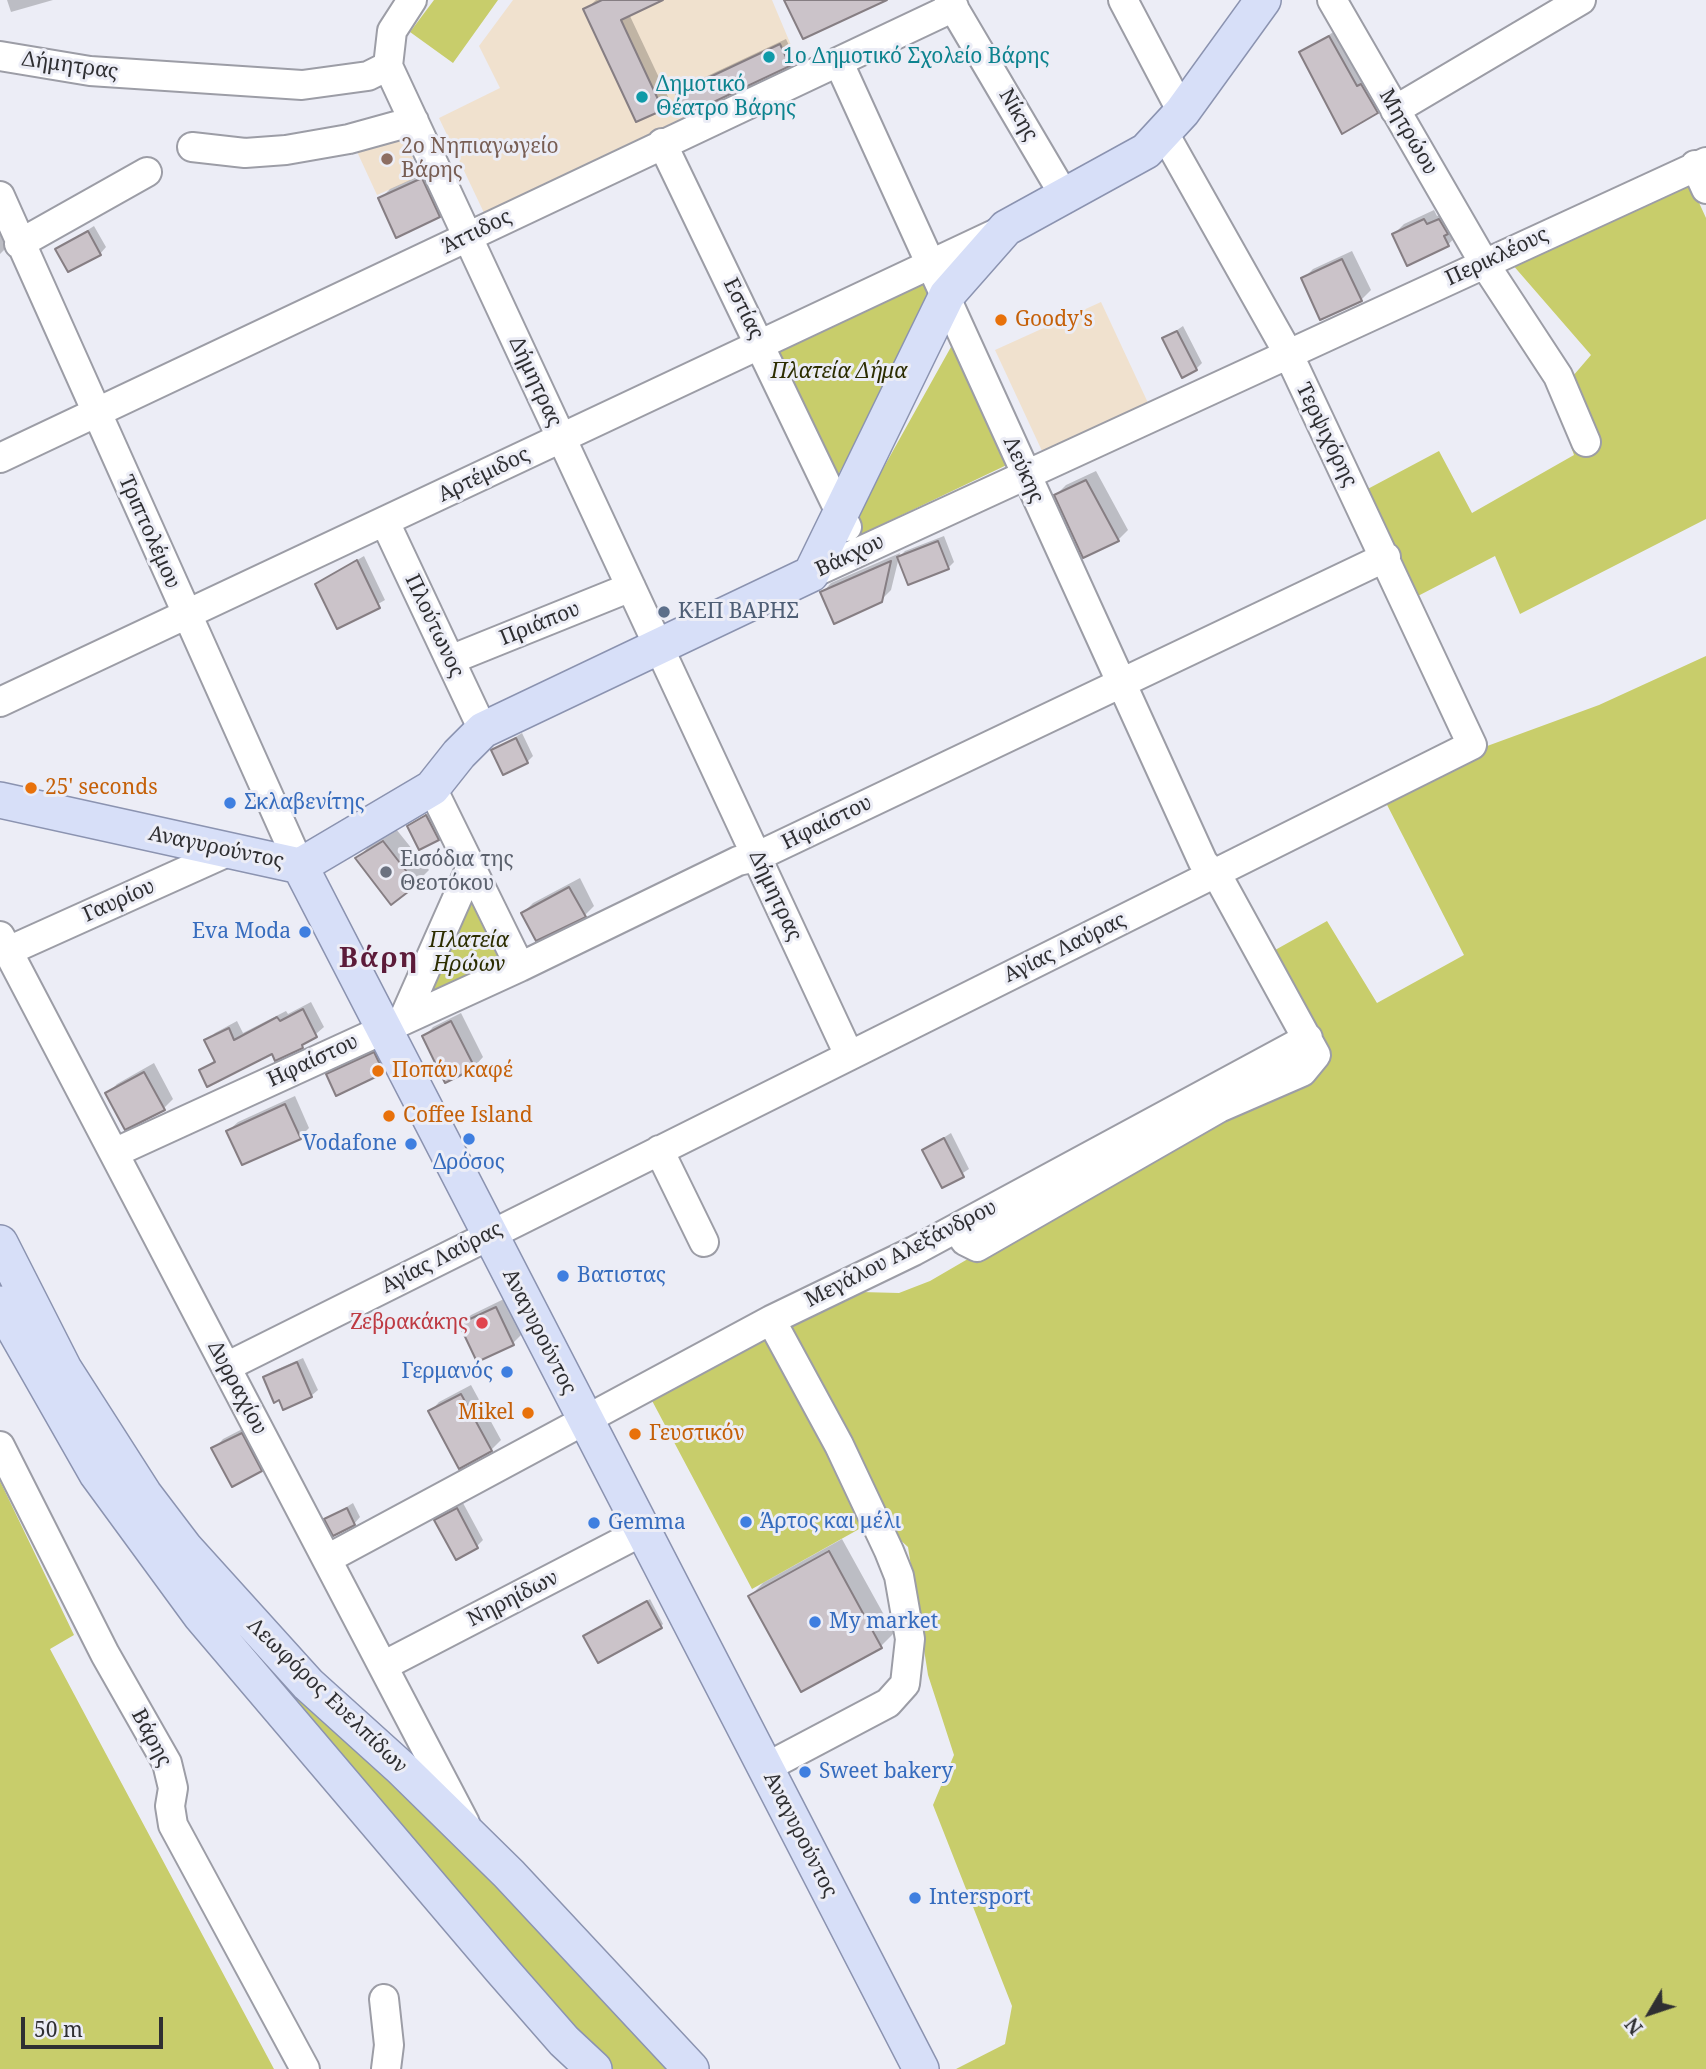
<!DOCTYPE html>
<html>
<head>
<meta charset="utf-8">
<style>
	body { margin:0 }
	#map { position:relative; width:1706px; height:2069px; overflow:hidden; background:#ecedf6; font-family:"Noto Serif",serif }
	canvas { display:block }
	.north { position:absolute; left:1615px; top:1978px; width:70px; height:70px; -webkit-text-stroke:5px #ecedf6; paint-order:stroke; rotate:231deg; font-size:19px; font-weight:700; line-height:28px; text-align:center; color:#2f2f32 }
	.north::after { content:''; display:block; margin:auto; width:24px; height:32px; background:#2f2f32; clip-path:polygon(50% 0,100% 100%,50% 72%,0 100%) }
	.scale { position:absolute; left:21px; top:2017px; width:142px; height:32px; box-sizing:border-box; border:4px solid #2f2f32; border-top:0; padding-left:9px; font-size:21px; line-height:24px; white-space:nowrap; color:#2f2f32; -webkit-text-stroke:5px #ecedf6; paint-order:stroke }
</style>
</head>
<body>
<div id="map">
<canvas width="1706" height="2069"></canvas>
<div class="north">N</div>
<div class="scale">50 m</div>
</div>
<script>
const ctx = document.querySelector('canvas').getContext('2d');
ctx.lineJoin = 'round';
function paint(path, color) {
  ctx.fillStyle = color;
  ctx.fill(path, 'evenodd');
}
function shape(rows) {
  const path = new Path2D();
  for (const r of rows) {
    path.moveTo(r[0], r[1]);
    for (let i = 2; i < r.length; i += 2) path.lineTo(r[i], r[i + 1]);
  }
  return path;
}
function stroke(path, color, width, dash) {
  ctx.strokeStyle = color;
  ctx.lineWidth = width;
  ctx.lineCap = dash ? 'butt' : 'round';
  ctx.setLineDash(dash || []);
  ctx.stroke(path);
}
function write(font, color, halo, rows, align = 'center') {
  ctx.font = font + ' "Noto Serif",serif';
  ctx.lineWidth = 6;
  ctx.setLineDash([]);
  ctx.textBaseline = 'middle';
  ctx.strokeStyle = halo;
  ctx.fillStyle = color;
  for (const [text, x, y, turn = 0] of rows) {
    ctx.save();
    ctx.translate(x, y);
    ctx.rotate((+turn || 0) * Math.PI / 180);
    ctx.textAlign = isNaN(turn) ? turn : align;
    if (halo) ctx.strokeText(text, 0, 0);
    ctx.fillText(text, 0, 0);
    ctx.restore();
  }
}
const education = shape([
	[513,0,772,0,801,69,486,217,439,118,500,88,479,46],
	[402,132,420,176,377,195,353,143],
	[1101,302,1149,405,1043,453,995,350]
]);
const green = shape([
	[434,0,498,0,453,63,410,32],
	[1691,185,1706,218,1706,519,1520,614,1495,556,1416,597,1362,492,1439,451,1472,513,1574,455,1554,398,1591,355,1505,256],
	[925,277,935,297,837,477,771,349],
	[956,338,1013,462,862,534,856,517],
	[1706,656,1706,2069,956,2069,1005,2044,1012,2006,933,1805,954,1755,928,1675,908,1547,877,1519,752,1589,649,1395,822,1301,861,1292,899,1293,930,1281,1229,1107,1313,1072,1268,954,1327,921,1377,1003,1464,955,1383,797,1479,749,1599,705],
	[471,902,501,964,432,997,427,981],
	[0,1481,74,1635,50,1649,274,2069,0,2069],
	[210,1599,452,1841,670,2069,604,2069,557,2021]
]);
const shadow = shape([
	[7,0,53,0,11,12],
	[659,0,629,14,670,101,662,109,586,9,596,0],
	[1338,29,1385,104,1342,132,1301,53],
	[786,39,795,58,789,65,678,93,684,87],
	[432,170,449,206,439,216,380,199,390,189],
	[1434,210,1437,216,1449,210,1457,235,1448,245,1394,234,1404,224],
	[94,226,106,247,100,254,58,249],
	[0,234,6,248,0,254],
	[1352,251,1371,290,1361,300,1303,279,1313,269],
	[1183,326,1202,363,1196,369,1164,339],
	[1096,471,1128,530,1118,540,1056,495,1066,485],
	[944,536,954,562,948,568,899,557,905,551],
	[900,553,891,590,881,600,822,593,831,583],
	[364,556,385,600,338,627,317,584],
	[522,733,533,756,527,762,493,751],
	[433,810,444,833,438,839,409,826],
	[396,829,429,870,416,883,357,859,370,845],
	[580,878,594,906,585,915,523,913,533,903],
	[311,1002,324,1027,302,1046,201,1071,216,1059,207,1041,215,1033,237,1021,243,1033,286,1011,288,1014],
	[461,1013,483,1057,474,1067,424,1037,433,1027],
	[387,1040,397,1059,383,1072,328,1075,341,1061],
	[154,1063,173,1099,164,1108,107,1094,117,1084],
	[295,1096,309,1128,300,1137,228,1131,238,1122],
	[951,1133,969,1169,943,1186,924,1150],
	[506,1298,522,1334,513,1343,461,1324,471,1315],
	[303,1358,318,1390,311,1396,280,1398,265,1378,271,1372],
	[471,1385,501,1440,491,1450,430,1412,439,1402],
	[252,1424,270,1460,261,1469,214,1449,223,1439],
	[353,1503,360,1517,354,1524,327,1519],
	[463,1503,483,1540,477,1546,436,1520],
	[842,1539,894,1633,881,1646,750,1596,763,1583],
	[650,1599,663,1624,661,1626,588,1634]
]);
const building = shape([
	[602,0,663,0,621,20,663,110,636,122,583,9,602,0],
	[784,0,887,0,803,39,784,0],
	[1329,36,1357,86,1361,84,1378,113,1342,134,1299,52,1329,36],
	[780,44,790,66,686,115,676,93,780,44],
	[422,178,440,217,396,238,378,198,422,178],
	[1424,219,1427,224,1439,219,1448,234,1444,236,1449,246,1407,266,1392,234,1424,219],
	[88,231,101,255,68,272,55,249,88,231],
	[1342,259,1362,301,1320,320,1301,278,1342,259],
	[1177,331,1197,370,1182,378,1162,338,1177,331],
	[1086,480,1119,541,1083,558,1054,495,1086,480],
	[938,541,949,569,908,585,897,557,938,541],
	[357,560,380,608,337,629,315,584,357,560],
	[891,561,882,602,834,624,820,592,891,561],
	[516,738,528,763,503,775,491,750,516,738],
	[426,815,439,840,419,850,407,826,426,815],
	[383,841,417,885,391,905,355,858,383,841],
	[569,887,586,917,536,941,521,913,569,887],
	[303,1009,317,1037,302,1045,303,1048,275,1061,272,1054,207,1087,199,1070,215,1062,204,1040,229,1028,234,1040,277,1017,280,1021,303,1009],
	[451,1021,475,1068,445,1083,422,1036,451,1021],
	[374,1052,384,1073,336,1096,326,1074,374,1052],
	[144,1072,165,1110,125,1130,105,1093,144,1072],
	[285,1104,301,1139,242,1165,226,1131,285,1104],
	[944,1138,964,1177,942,1188,922,1150,944,1138],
	[496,1307,514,1345,477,1362,459,1324,496,1307],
	[297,1362,312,1397,283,1410,279,1400,274,1403,263,1377,297,1362],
	[461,1394,492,1451,459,1469,428,1411,461,1394],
	[242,1433,262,1471,232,1487,211,1448,242,1433],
	[347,1508,355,1525,333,1536,324,1519,347,1508],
	[457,1508,478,1548,456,1560,434,1520,457,1508],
	[829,1551,882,1648,801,1692,748,1596,829,1551],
	[647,1601,662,1628,598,1663,583,1636,647,1601]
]);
const minor = shape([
	[949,0,1064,195],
	[1123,0,1182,112],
	[1332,0,1484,263,1558,376,1586,442],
	[0,56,90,71,302,85,368,76,388,66],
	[839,63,1203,862,1221,882,1316,1055,1302,1072,1219,1108,977,1247,965,1241,957,1228],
	[388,66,849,1055],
	[388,66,392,31,412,0],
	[1395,110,1581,0],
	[662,143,847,527],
	[192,147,245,153,286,150,349,139,414,121],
	[1695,165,1706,189],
	[0,196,300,866],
	[19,244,147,172],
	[0,458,954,7],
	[385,522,483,730],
	[811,574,1706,162],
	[450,660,631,587],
	[0,702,997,233],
	[432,788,520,967],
	[0,936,465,1823],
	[8,951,230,851],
	[403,1020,470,869],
	[659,1150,704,1242],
	[114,1153,520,967,738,861,756,857,1386,557],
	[226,1367,1472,745,1288,353,1164,133],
	[0,1446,105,1654,167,1763,173,1788,170,1806,173,1825,305,2069],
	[327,1559,771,1320,914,1251,1308,1038],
	[383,1666,643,1531],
	[765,1768,888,1703,905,1684,910,1639,899,1576,889,1551,839,1445,771,1320],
	[384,1999,389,2045,386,2069]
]);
const major = shape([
	[0,800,300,866],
	[300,866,921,2069],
	[300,866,432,788,459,754,483,730,811,574,947,295,1006,228,1146,151,1182,112,1263,0],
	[0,1243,64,1369,144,1494,185,1548,308,1684,401,1768,509,1874,691,2069],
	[0,1304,97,1474,201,1616,501,1969,564,2041,594,2069]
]);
const markers = [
	[769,57,7,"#0f9aa8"],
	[642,97,7,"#0f9aa8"],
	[387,159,7,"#8d6e63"],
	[1001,320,7,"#e8710a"],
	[664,612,7,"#5c6f8a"],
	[31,788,7,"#e8710a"],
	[230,803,7,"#3f7fe0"],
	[386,872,7,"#6b7280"],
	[305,932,7,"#3f7fe0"],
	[378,1071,7,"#e8710a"],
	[389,1116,7,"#e8710a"],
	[469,1139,7,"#3f7fe0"],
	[411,1144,7,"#3f7fe0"],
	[563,1276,7,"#3f7fe0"],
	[482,1323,7,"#e0444e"],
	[507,1372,7,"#3f7fe0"],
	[528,1413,7,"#e8710a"],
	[635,1434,7,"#e8710a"],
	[746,1522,7,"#3f7fe0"],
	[594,1523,7,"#3f7fe0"],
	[815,1622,7,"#3f7fe0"],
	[805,1772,7,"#3f7fe0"],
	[915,1898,7,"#3f7fe0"]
];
const cultureNames = [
	["1ο Δημοτικό Σχολείο Βάρης",783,57],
	["Δημοτικό",656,85],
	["Θέατρο Βάρης",656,109]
];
const streetNames = [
	["Δήμητρας",70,66,8],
	["Νίκης",1018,115,60],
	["Μητρώου",1408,132,60],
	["Άττιδος",477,232,-26],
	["Περικλέους",1497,257,-25],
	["Εστίας",743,309,64],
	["Δήμητρας",535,382,65],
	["Τερψιχόρης",1326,435,64],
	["Λεύκης",1023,470,66],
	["Αρτέμιδος",484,475,-26],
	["Τριπτολέμου",149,532,66],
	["Βάκχου",850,556,-25],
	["Πριάπου",540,624,-22],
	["Πλούτωνος",434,626,65],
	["Ηφαίστου",827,823,-26],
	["Αναγυρούντος",216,848,12],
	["Δήμητρας",775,896,65],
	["Γαυρίου",119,901,-24],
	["Αγίας Λαύρας",1065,948,-26],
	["Ηφαίστου",313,1061,-25],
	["Μεγάλου Αλεξάνδρου",901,1254,-27],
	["Αγίας Λαύρας",442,1258,-27],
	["Αναγυρούντος",539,1332,63],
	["Δυρραχίου",237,1388,62],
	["Νηρηίδων",513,1599,-27],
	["Λεωφόρος Ευελπίδων",327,1696,44],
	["Βάρης",151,1738,62],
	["Αναγυρούντος",800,1835,63]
];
const educationNames = [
	["2ο Νηπιαγωγείο",401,147],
	["Βάρης",401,171]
];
const foodNames = [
	["Goody's",1015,320],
	["25' seconds",45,788],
	["Ποπάυ καφέ",392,1071],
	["Coffee Island",403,1116],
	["Mikel",514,1413,"right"],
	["Γευστικόν",649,1434]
];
const parkNames = [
	["Πλατεία Δήμα",839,372],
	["Πλατεία",469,941],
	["Ηρώων",469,965]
];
const serviceNames = [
	["ΚΕΠ ΒΑΡΗΣ",678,612]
];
const shopNames = [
	["Σκλαβενίτης",244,803],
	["Eva Moda",291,932,"right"],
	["Vodafone",397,1144,"right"],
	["Δρόσος",469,1163,"center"],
	["Βατιστας",577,1276],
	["Γερμανός",493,1372,"right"],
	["Άρτος και μέλι",760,1522],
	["Gemma",608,1523],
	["My market",829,1622],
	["Sweet bakery",819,1772],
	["Intersport",929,1898]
];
const worshipNames = [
	["Εισόδια της",400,860],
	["Θεοτόκου",400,884]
];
const healthNames = [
	["Ζεβρακάκης",468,1323]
];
const districtNames = [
	["Βάρη",379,959]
];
paint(education, '#f0e1ce');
paint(green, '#c8cd6b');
paint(shadow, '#0003');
paint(building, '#cbc3c9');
stroke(building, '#867e83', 2);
stroke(minor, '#9c9da6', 32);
stroke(major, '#8b93b0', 38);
stroke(minor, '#fff', 28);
stroke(major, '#d7dff8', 35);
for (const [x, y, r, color] of markers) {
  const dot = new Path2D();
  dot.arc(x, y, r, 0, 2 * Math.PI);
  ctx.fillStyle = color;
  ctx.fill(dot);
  stroke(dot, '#ecedf6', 2.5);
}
write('21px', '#0d838f', '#ecedf6', cultureNames, 'left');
write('21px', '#2f2f32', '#ecedf6', streetNames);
write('21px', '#785e54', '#ecedf6', educationNames, 'left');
write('21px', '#c56008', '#ecedf6', foodNames, 'left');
write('italic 21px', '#2c2d00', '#ecedf6', parkNames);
write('21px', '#4e5e75', '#ecedf6', serviceNames, 'left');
write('21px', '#366cbe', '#ecedf6', shopNames, 'left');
write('21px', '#5b616d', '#ecedf6', worshipNames, 'left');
write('21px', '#be3a42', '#ecedf6', healthNames, 'right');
ctx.letterSpacing = '2px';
write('bold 28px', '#5c1b39', '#ecedf6', districtNames);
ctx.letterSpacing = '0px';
</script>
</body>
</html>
